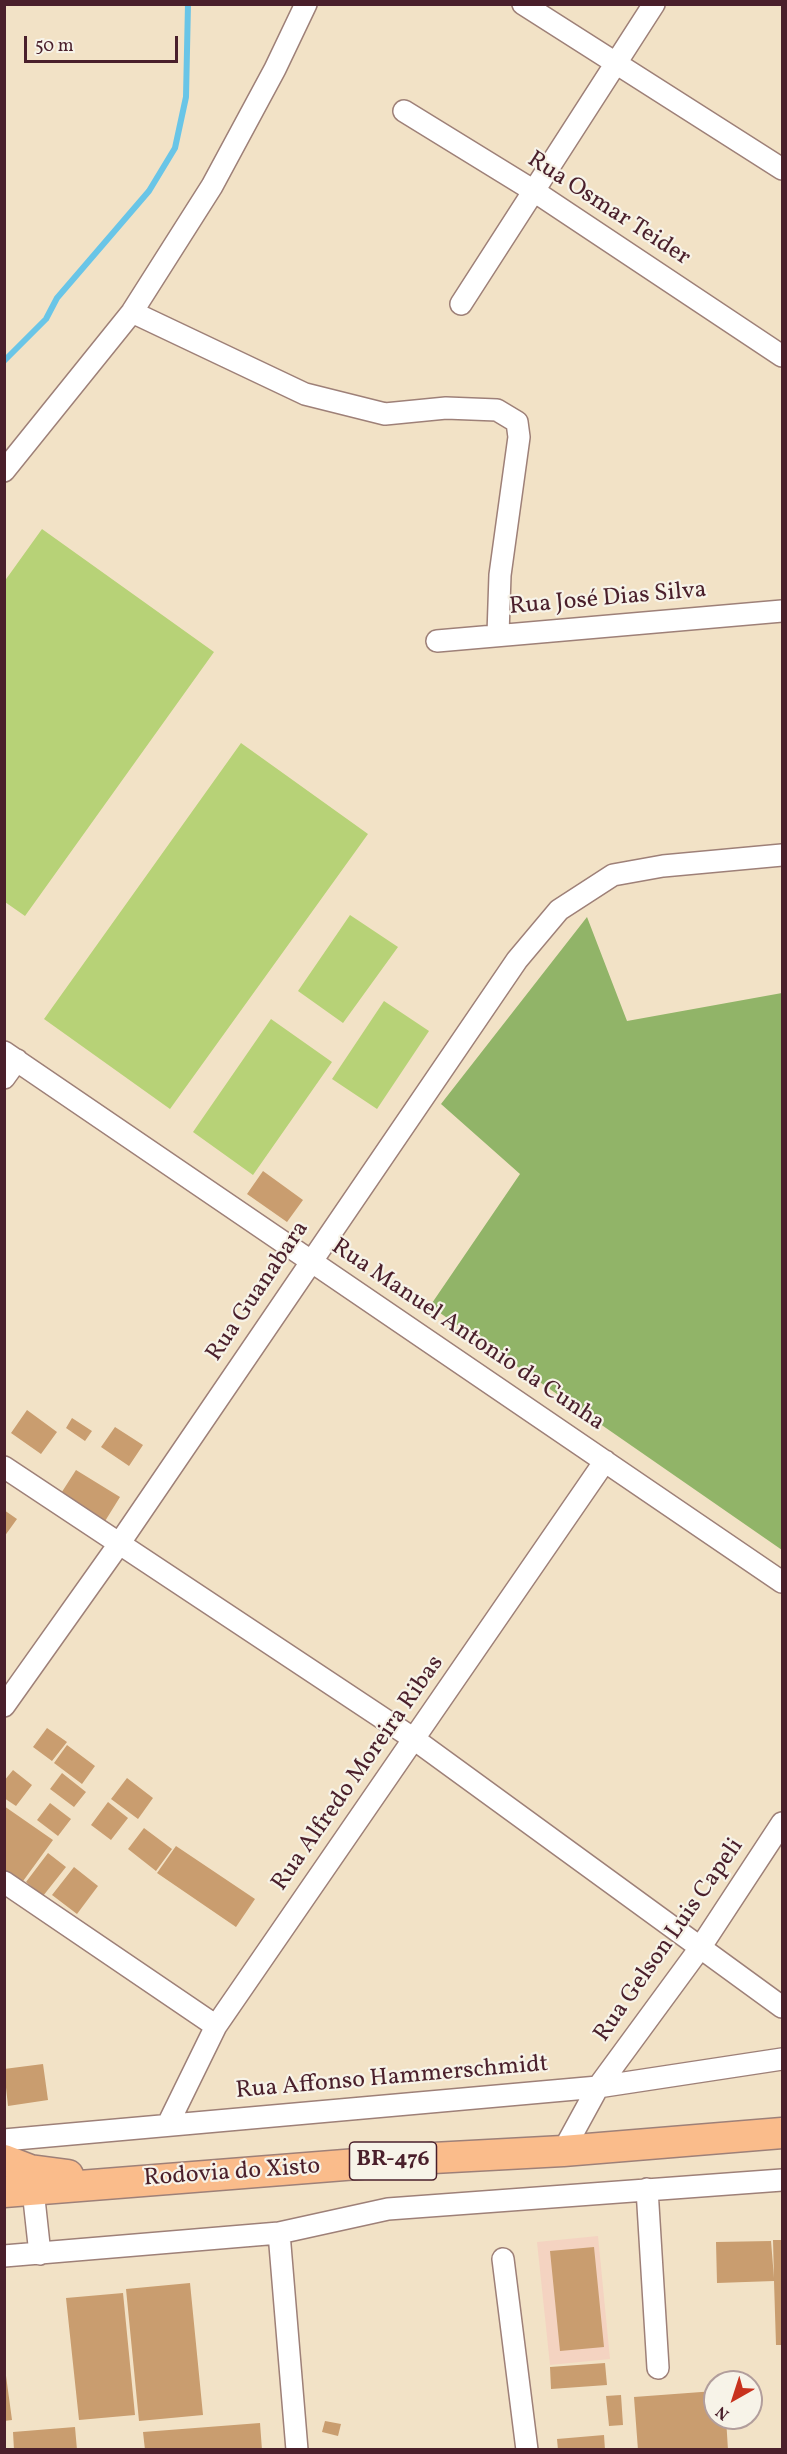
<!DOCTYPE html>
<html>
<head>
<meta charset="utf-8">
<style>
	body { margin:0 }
	#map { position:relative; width:787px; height:2454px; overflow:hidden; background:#f2e2c6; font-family:Vollkorn,serif }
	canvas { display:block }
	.frame { position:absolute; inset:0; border:6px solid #4a1f2b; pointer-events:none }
	.north { position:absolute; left:703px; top:2370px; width:60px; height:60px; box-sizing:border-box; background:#f7f3e8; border:2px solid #b29e9c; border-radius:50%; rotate:219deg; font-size:16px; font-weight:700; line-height:24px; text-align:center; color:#4a1f2b }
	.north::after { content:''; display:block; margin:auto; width:21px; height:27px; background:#c8321e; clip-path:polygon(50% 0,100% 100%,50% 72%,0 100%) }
	.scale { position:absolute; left:24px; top:36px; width:154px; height:27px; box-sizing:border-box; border:3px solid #4a1f2b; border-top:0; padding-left:8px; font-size:18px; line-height:21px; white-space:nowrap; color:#4a1f2b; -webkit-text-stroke:4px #f7f3e8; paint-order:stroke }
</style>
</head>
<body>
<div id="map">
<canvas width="787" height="2454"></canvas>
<div class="frame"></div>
<div class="north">N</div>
<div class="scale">50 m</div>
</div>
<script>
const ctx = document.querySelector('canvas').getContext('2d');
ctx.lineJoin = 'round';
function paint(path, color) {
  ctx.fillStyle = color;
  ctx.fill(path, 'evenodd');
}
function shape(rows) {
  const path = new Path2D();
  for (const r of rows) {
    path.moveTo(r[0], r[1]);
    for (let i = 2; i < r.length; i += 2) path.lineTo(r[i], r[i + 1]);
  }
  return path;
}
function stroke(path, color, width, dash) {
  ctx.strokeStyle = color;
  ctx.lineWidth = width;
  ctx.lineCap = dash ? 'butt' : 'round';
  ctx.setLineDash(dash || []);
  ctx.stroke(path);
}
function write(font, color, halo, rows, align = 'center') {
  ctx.font = font + ' Vollkorn,serif';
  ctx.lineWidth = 4.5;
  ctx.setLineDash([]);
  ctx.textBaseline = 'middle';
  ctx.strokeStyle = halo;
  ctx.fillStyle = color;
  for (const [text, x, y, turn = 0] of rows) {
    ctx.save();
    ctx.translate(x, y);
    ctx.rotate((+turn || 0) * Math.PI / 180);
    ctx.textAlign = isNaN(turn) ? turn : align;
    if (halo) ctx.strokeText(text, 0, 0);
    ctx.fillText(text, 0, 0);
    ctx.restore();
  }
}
const built = shape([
	[598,2236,610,2359,550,2365,537,2242]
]);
const green = shape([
	[42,529,214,652,25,916,5,902,4,582],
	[241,743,368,834,170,1109,44,1019],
	[350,915,398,947,343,1023,298,991],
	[384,1001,429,1031,377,1109,332,1079],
	[271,1019,332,1062,253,1175,193,1132]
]);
const forest = shape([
	[587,917,627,1021,782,993,782,1550,430,1306,520,1174,441,1104]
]);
const stream = shape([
	[4,361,46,319,57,298,149,191,175,148,186,97,188,4]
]);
const building = shape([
	[263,1171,303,1200,287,1222,247,1194],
	[27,1410,57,1432,41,1454,11,1433],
	[72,1418,92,1431,85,1441,66,1428],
	[115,1427,143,1445,129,1466,101,1447],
	[76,1470,120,1497,102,1526,58,1498],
	[4,1510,17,1519,4,1537],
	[47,1728,67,1742,52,1761,33,1747],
	[67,1745,95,1766,82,1784,54,1763],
	[13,1770,32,1785,16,1806,4,1798,4,1781],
	[62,1773,86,1792,74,1807,50,1789],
	[127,1778,153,1798,138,1819,111,1799],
	[108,1802,128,1818,111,1840,91,1825],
	[50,1803,71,1819,58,1836,37,1820],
	[4,1806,53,1840,18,1888,4,1878,9,1873,4,1870],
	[144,1828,172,1849,156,1871,128,1849],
	[176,1846,255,1899,236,1927,157,1873],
	[48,1853,66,1867,43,1896,26,1882],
	[74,1867,98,1886,77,1914,52,1895],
	[43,2064,48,2100,8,2106,4,2069],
	[773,2240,782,2240,782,2345,776,2345,774,2281,717,2283,716,2242,771,2241,774,2278],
	[594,2247,604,2347,560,2351,550,2251],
	[190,2283,203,2415,139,2421,126,2289],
	[123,2293,135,2415,79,2420,66,2298],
	[4,2361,12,2420,4,2421],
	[605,2363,607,2385,551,2389,550,2367],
	[715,2391,715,2418,726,2418,728,2450,638,2450,634,2397],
	[621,2395,623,2425,609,2426,606,2396],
	[325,2421,341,2424,338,2436,322,2432],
	[260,2423,262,2450,145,2450,143,2432],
	[75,2427,77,2450,14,2450,13,2432],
	[604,2435,605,2450,558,2450,557,2439]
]);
const minor = shape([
	[523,4,782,169],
	[404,111,534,191,782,356],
	[461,304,654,4],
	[132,312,305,394,385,414,446,408,497,410,517,422,519,437,500,575,498,634],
	[4,471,132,312,212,186,275,69,306,4],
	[437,641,782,611],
	[4,1052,782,1582],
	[4,1078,17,1060],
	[4,1467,414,1739,782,2007],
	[4,1706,119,1544,517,960,559,910,613,875,663,866,782,855],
	[4,1882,216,2026],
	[168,2124,216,2026,605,1461],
	[4,2140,598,2087,782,2059],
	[563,2151,598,2087,700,1948,782,1823],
	[647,2189,658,2368],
	[33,2190,40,2254],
	[279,2233,297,2450],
	[4,2256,279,2233,388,2209,782,2180],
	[503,2259,527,2450]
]);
const highway = shape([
	[4,2160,30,2170,68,2175],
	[4,2192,433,2158,563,2151,782,2133]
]);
const shields = [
	[393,2161,87]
];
const shieldNames = [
	["BR-476",393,2161]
];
const streetNames = [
	["Rua Osmar Teider",608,210,33],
	["Rua José Dias Silva",608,600,-5],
	["Rua Guanabara",259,1292,-56],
	["Rua Manuel Antonio da Cunha",467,1336,34],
	["Rua Alfredo Moreira Ribas",359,1774,-55],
	["Rua Gelson Luis Capeli",670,1941,-55],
	["Rua Affonso Hammerschmidt",392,2079,-5],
	["Rodovia do Xisto",232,2174,-4]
];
paint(built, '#f4d3c1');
paint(green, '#b7d277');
paint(forest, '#91b468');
stroke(stream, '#69c5e7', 6);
paint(building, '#c99d6f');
stroke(minor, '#9e8078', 24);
stroke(highway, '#9e8078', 33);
stroke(minor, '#fff', 21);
stroke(highway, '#fabc8b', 30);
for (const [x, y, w] of shields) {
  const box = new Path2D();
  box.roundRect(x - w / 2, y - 19, w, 38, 4.5);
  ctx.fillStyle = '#f7f3e8';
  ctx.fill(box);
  stroke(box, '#4a1f2b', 1.5);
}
write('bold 22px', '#4a1f2b', null, shieldNames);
write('24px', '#4a1f2b', '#f7f3e8', streetNames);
</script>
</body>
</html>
